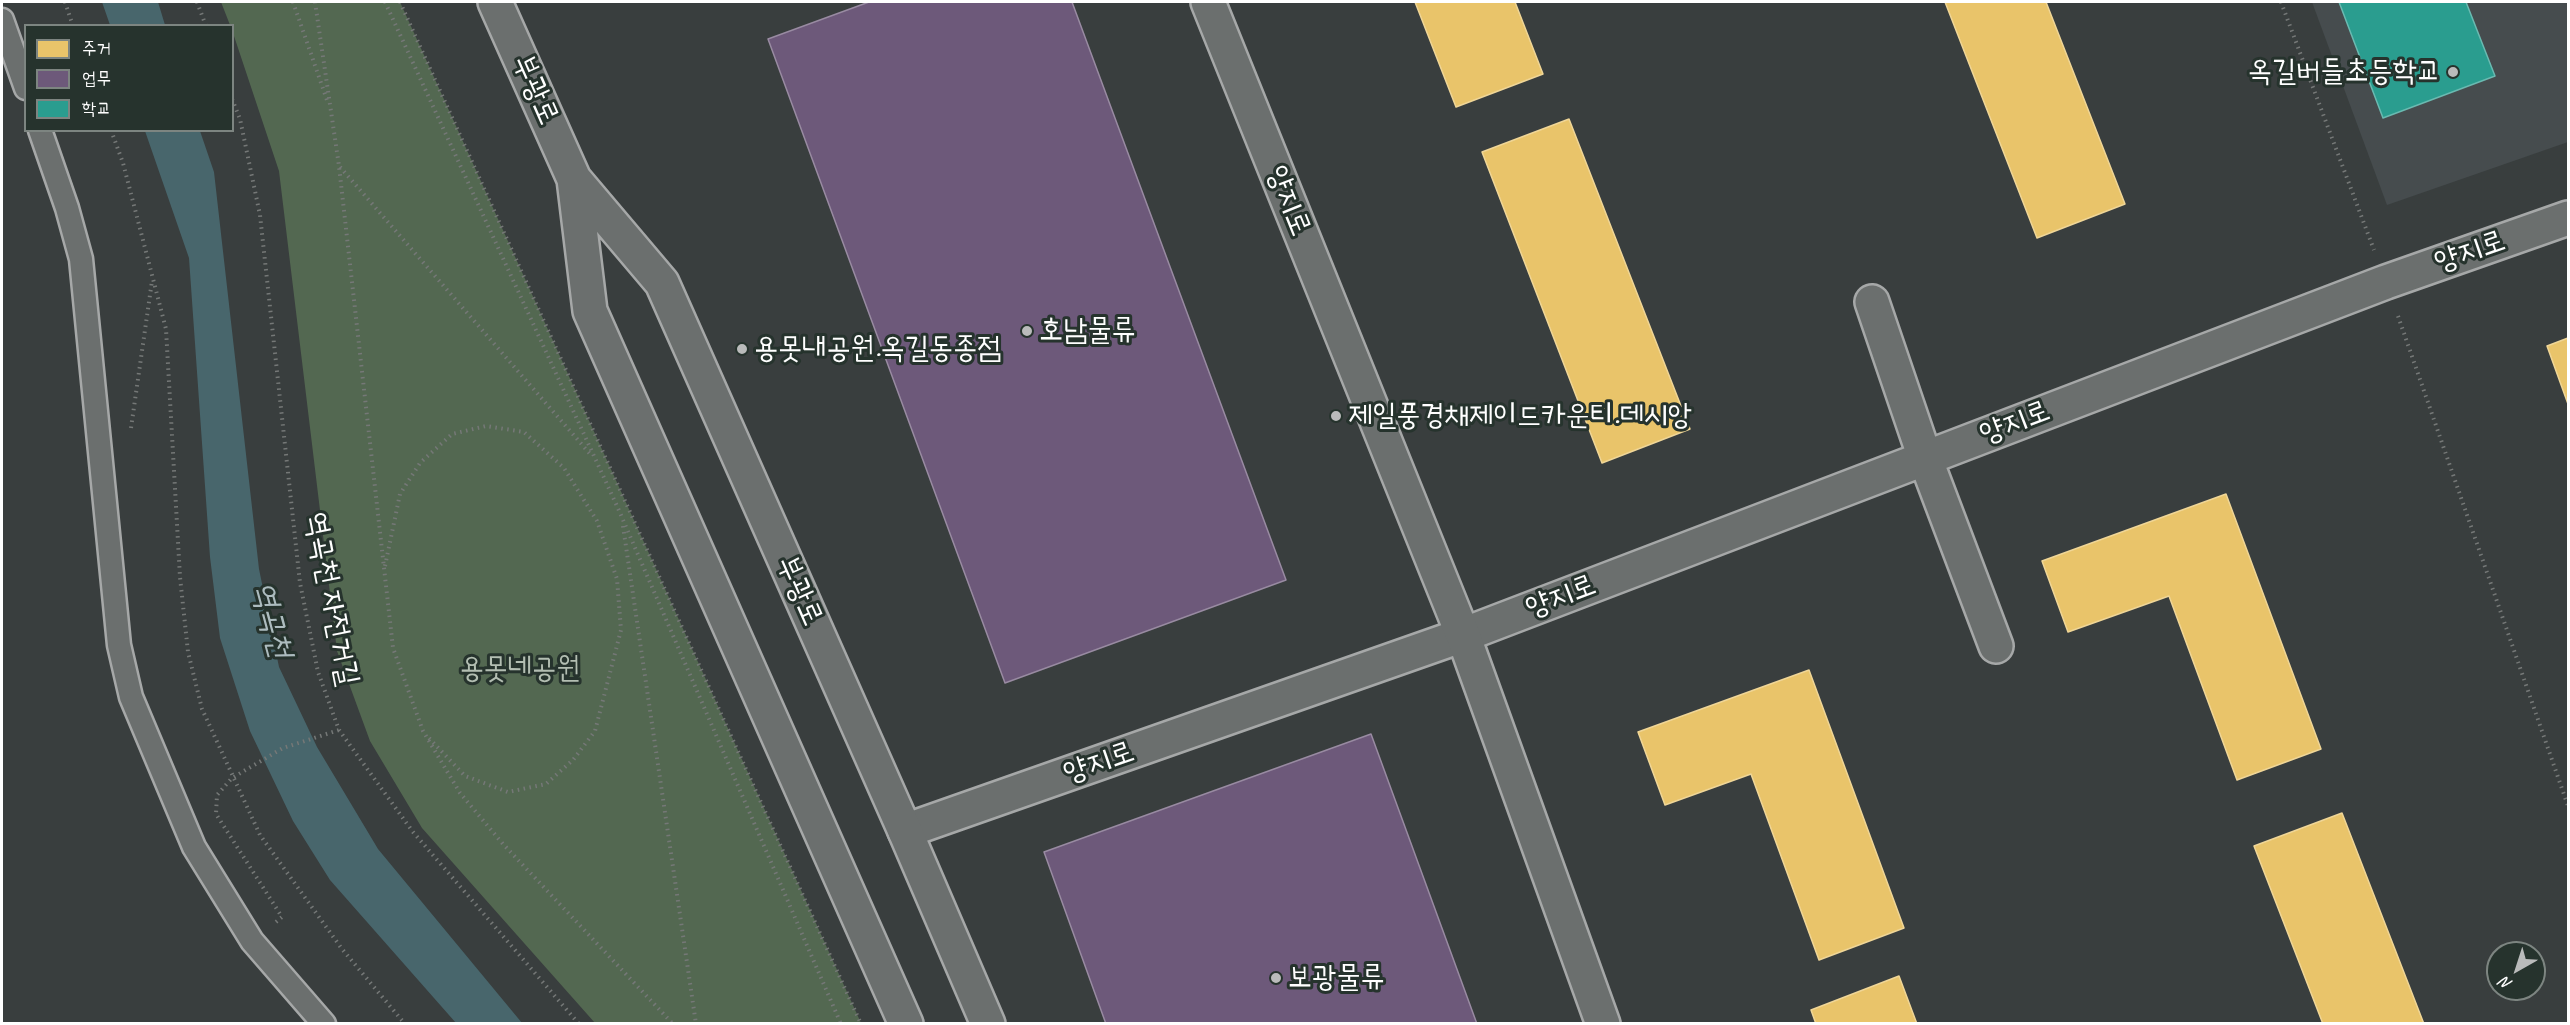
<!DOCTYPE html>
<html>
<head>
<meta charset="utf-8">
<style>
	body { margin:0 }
	#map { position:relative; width:2570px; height:1025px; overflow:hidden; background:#393e3e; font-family:Caveat,"Poor Story",sans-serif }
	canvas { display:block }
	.frame { position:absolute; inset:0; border:3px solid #fff; pointer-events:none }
	.legend { position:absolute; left:24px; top:24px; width:210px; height:108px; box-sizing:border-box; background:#26332d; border:2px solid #7d8581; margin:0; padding:8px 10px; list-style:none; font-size:18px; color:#fff }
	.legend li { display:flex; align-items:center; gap:12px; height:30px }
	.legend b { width:30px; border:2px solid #7d8581 }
	.north { position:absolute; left:2486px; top:941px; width:60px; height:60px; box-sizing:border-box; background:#26332d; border:2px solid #7d8581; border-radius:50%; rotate:219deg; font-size:16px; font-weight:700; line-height:24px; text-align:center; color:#fff }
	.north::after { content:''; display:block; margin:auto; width:21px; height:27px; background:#babbbb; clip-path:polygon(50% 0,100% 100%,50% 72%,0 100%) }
</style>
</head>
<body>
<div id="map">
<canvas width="2570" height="1025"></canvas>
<div class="frame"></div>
<ul class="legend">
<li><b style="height:16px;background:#e9c46a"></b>주거</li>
<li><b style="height:16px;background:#6d597a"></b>업무</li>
<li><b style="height:16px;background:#2a9d8f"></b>학교</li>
</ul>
<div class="north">N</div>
</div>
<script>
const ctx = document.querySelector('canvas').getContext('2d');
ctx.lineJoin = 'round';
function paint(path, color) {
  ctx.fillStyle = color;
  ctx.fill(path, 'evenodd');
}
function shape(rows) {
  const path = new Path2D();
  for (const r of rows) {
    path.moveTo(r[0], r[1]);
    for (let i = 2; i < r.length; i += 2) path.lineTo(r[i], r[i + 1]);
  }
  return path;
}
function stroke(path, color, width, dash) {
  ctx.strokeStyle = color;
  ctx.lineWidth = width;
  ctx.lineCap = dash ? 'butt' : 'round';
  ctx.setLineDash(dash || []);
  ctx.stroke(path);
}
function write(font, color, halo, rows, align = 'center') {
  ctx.font = font + ' Caveat,"Poor Story",sans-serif';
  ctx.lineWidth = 6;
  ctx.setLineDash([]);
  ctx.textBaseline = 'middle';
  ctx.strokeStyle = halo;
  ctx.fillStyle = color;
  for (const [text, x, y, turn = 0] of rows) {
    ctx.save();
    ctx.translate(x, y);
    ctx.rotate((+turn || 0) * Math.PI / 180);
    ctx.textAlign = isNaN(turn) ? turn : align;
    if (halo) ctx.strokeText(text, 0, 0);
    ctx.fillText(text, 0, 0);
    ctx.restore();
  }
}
const built = shape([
	[2312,2,2568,2,2568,142,2387,205]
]);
const green = shape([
	[221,2,400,2,861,1023,595,1023,422,828,370,741,337,651,279,171,233,33,232,26,230,25]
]);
const water = shape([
	[102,2,158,2,165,25,110,25],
	[145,131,200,131,214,172,259,569,279,667,317,747,378,849,522,1023,456,1023,330,880,293,821,250,731,220,638,210,557,189,258]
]);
const homes = shape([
	[1415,2,1515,2,1543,74,1456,107,1415,2],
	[1945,2,2046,2,2125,204,2037,238,1945,2],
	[1569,119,1690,429,1602,463,1482,152,1569,119],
	[2568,338,2568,404,2547,346,2568,338],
	[2226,494,2321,749,2237,780,2169,596,2068,632,2042,561,2226,494],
	[1809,670,1904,928,1819,960,1751,774,1665,805,1638,732,1809,670],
	[2342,813,2424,1024,2323,1024,2254,846,2342,813],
	[1899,976,1917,1024,1816,1024,1811,1010,1899,976]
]);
const offices = shape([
	[869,2,1072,2,1286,580,1005,683,768,39,869,2],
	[1371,734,1477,1024,1106,1024,1044,852,1371,734]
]);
const schools = shape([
	[2339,2,2466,2,2495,76,2383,118,2339,2]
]);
const path = shape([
	[65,2,73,26],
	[197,2,206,26],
	[293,2,328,103],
	[315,2,339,166,393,648,423,731,460,793,503,844,673,1024],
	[385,2,617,506,841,1024],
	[400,2,861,1024],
	[2281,2,2374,250],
	[232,99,240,119,260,215,300,583,318,672,339,730,413,832,579,1024],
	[111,130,123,163,166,329,180,577,188,652,202,709,260,835,342,949,405,1024],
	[340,167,591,455],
	[2398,316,2568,806],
	[131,428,152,281],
	[623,526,696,1024],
	[385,566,400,494,420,463,452,434,486,426,524,432,564,468,597,521,617,579,621,630,595,731,573,760,546,784,508,792,465,776,427,736],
	[276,922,282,917,216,814,217,795,232,778,283,748,339,730]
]);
const service = shape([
	[2,20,26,88],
	[40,130,67,208,81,259,119,645,131,697,194,847,252,941,324,1024]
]);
const minor = shape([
	[1872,302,1925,458,1996,646],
	[905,831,1463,635,2386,282,2568,218]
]);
const tertiary = shape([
	[1208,2,1463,635,1603,1024]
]);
const secondary = shape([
	[495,2,574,179,662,283,905,831,988,1024],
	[574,179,590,311,906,1024]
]);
const markers = [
	[2453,72,6,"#babbbb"],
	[1027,331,6,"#babbbb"],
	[742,349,6,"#babbbb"],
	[1336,416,6,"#babbbb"],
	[1276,978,6,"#babbbb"]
];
const poiNames = [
	["옥길버들초등학교",2441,72,"right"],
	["호남물류",1039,331],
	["용못내공원.옥길동종점",754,349],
	["제일풍경채제이드카운티.데시앙",1348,416],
	["보광물류",1288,978]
];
const streetNames = [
	["부광로",535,90,66],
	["양지로",1288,201,68],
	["양지로",2470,252,-19],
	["양지로",2015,423,-21],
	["부광로",799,591,66],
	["양지로",1561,597,-21],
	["역곡천 자전거길",331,599,79],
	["양지로",1099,763,-19]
];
const parkNames = [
	["용못네공원",520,669]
];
const waterNames = [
	["역곡천",271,620,75]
];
paint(built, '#464c4e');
paint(green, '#536851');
paint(water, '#48666c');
paint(homes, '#e9c46a');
stroke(homes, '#f0d697', 1.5);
paint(offices, '#6d597a');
stroke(offices, '#998ba2', 1.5);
paint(schools, '#2a9d8f');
stroke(schools, '#6abab1', 1.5);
stroke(service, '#a6a8a8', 27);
stroke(minor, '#a6a8a8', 38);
stroke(tertiary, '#a6a8a8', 38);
stroke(secondary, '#a6a8a8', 38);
stroke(path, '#757877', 4, [1.5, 4.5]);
stroke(service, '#6b6f6e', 22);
stroke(minor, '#6b6f6e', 33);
stroke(tertiary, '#6b6f6e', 33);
stroke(secondary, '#6b6f6e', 33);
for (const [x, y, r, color] of markers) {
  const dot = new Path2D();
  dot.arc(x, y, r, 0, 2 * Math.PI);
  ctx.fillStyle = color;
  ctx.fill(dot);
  stroke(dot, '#26332d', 2);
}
write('30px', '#fff', '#26332d', poiNames, 'left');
write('30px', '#fff', '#26332d', streetNames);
write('30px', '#b3beb2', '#26332d', parkNames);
write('italic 32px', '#adbcbf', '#26332d', waterNames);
</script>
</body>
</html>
